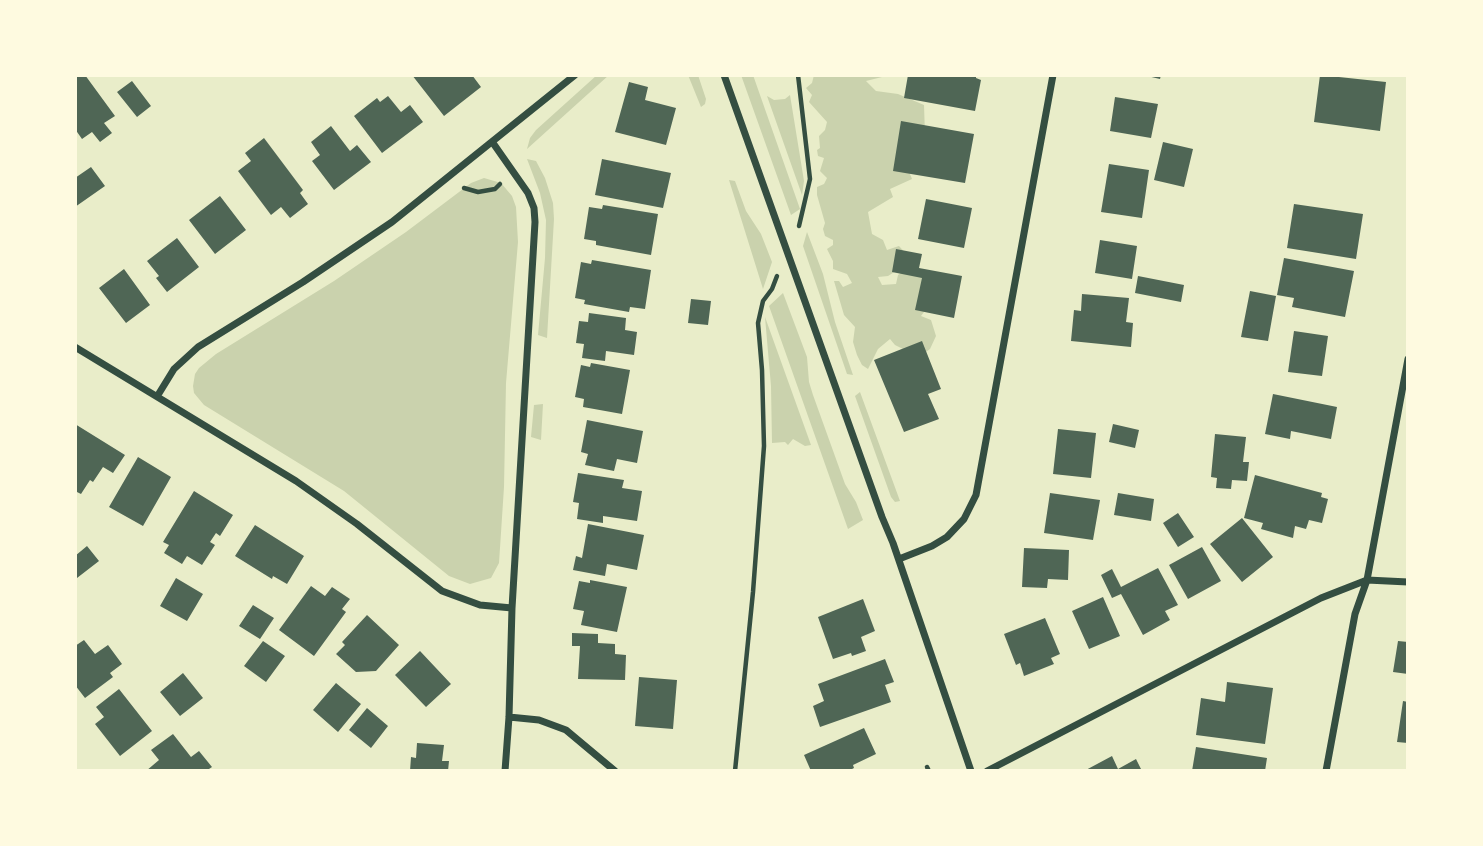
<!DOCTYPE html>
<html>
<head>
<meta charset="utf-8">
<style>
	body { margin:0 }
	#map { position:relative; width:1483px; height:846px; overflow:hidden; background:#e9edc9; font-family:Signika,sans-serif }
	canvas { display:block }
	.frame { position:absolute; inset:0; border:77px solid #fefae0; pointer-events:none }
</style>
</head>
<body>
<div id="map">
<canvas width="1483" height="846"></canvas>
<div class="frame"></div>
</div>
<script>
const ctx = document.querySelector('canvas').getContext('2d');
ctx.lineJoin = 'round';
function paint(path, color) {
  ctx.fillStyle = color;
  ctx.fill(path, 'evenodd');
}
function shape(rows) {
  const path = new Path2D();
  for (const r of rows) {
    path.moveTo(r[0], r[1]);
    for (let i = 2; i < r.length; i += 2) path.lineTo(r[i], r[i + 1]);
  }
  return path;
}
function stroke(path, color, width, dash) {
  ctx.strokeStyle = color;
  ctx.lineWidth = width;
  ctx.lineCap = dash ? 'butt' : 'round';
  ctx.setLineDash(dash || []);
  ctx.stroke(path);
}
const green = shape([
	[597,75,609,75,527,149,530,138,536,130],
	[688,75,698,75,706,99,705,104,701,107],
	[741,75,753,75,800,209,791,215],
	[814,75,890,75,866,81,876,91,898,94,924,105,925,135,904,159,912,179,890,189,893,197,868,212,872,234,883,240,887,250,899,246,909,257,896,271,888,276,878,277,882,285,896,284,898,275,909,267,921,270,927,308,921,316,931,320,936,336,930,349,919,357,895,345,890,339,878,349,868,369,862,365,857,355,853,342,855,327,844,315,834,281,839,281,843,287,852,283,847,274,833,269,833,261,827,249,833,245,833,240,825,236,823,229,825,223,817,195,817,187,824,184,827,178,820,171,824,158,818,156,817,150,820,148,819,136,825,130,827,122,809,102,812,95,806,88,812,83],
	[790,95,804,181,802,195,767,96,774,100,785,99],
	[527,159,536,161,545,178,553,203,554,219,547,338,538,335,545,258,546,220,540,193],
	[484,178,501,183,512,196,516,207,518,242,506,383,504,487,499,563,491,578,470,584,449,576,344,491,204,405,194,393,193,386,195,374,199,368,216,354,334,281,406,232,471,183],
	[729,180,735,181,746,211,761,234,772,262,763,289],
	[807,232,823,274,835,322,853,375,847,374,803,246],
	[783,293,807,357,809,382,813,395,845,484,856,502,863,520,848,529,769,306],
	[765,317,811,445,805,446,793,439,788,445,785,442,772,443,771,386],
	[860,392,900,501,895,502,891,497,855,396],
	[543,404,541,440,531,437,534,405]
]);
const building = shape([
	[75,75,85,75,115,116,104,123,112,133,100,142,92,132,82,139,75,129],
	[412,75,472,75,481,87,444,116],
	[908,75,976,75,976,78,981,80,975,111,904,98],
	[1143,75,1161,75,1160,79],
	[1320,75,1386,82,1380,131,1314,122],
	[132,81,151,106,137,117,117,92],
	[629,82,648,87,645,100,676,108,666,145,615,132],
	[388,96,401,112,410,105,423,122,382,153,354,116,377,98,380,102],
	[1115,97,1158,104,1151,138,1110,131],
	[901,121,974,134,965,183,893,171],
	[331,126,350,151,357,145,371,162,334,190,312,161,320,155,311,142],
	[264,138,303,190,300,193,308,204,290,218,281,207,271,215,238,171,251,161,245,153],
	[1163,142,1193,149,1184,187,1154,180],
	[602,159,671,173,663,208,595,195],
	[1109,164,1149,170,1142,218,1101,212],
	[91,167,105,186,75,207,75,178],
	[220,196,246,230,215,254,189,220],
	[926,199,972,208,964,248,918,239],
	[1294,204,1363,214,1356,259,1287,248],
	[603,205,658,214,651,255,596,245,596,241,584,239,589,207,602,209],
	[177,238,199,267,167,292,156,278,159,276,147,261],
	[1100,240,1137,246,1132,279,1095,273],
	[896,249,922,254,919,268,962,276,954,318,915,310,922,278,892,272],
	[1284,258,1354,271,1345,317,1292,307,1294,298,1277,295],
	[592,260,651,270,645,309,630,307,629,312,584,304,585,300,575,298,581,262,591,264],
	[124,269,150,305,126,323,99,288],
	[1138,276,1184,285,1181,302,1135,293],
	[1250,291,1276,296,1268,341,1241,337],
	[1082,294,1129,298,1126,322,1133,323,1131,347,1071,341,1074,310,1081,311],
	[691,299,711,301,708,325,688,323],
	[589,313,626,318,625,330,637,332,634,355,606,351,605,361,582,358,584,344,576,343,579,321,588,322],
	[1294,331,1328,336,1322,376,1288,372],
	[922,341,941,389,928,394,939,419,904,432,874,360],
	[591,363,630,370,622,414,583,407,584,399,575,397,581,365,590,367],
	[1273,394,1337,407,1331,439,1291,431,1290,439,1265,434],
	[587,420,643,431,637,463,617,459,614,471,585,465,588,454,581,452],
	[75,424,125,455,113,473,103,467,93,482,90,480,81,494,75,491],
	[1113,424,1139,430,1135,448,1109,442],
	[1058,429,1096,433,1091,478,1053,474],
	[1215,434,1246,437,1243,462,1249,462,1247,481,1232,480,1231,489,1216,488,1217,478,1211,477],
	[138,457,171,477,143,526,109,507],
	[578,473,624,480,622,488,642,491,637,521,603,516,603,523,577,519,579,503,573,502],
	[1255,475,1322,493,1321,497,1328,499,1322,523,1309,520,1306,529,1295,526,1293,538,1261,529,1263,523,1244,518],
	[194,491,233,515,220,536,216,533,210,542,215,545,202,565,187,556,182,564,164,553,169,545,163,542],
	[1050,493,1100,500,1093,540,1044,533],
	[1118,493,1154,499,1151,521,1114,515],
	[1178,513,1194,537,1178,547,1163,523],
	[1242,518,1273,557,1242,582,1210,544],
	[588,524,644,535,637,570,607,564,605,576,573,570,576,556,582,558],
	[255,525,304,556,287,584,273,576,272,579,235,556],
	[87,546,99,561,77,578,75,556],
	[1202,547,1221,581,1188,599,1169,565],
	[1024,548,1069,550,1068,580,1048,579,1047,588,1022,587],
	[1158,568,1178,605,1165,611,1170,620,1143,635,1121,594,1112,598,1101,575,1112,569,1121,587],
	[176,578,203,594,187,621,160,606],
	[590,580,627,587,617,632,581,625,584,611,573,609,579,581,590,583],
	[311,586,325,596,332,587,350,599,342,609,346,612,314,656,279,630],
	[1103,597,1120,636,1089,649,1072,611],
	[863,599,875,631,861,637,866,651,852,656,851,653,833,659,818,617],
	[253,605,274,618,260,639,239,626],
	[367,615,399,645,376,671,356,672,336,654,345,645,342,642],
	[1045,618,1060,654,1051,658,1054,664,1024,676,1020,663,1016,665,1004,634],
	[572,633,598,634,598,643,615,644,615,654,626,655,625,680,578,679,580,646,572,646],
	[84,640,95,654,108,645,122,664,110,673,113,677,85,698,75,685,75,646],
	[263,641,285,656,266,682,244,666],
	[1398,641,1408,642,1408,674,1393,672],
	[420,651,451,684,426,707,395,675],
	[885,659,894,682,885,685,891,702,820,727,813,706,824,701,818,684],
	[183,673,203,698,180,716,160,692],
	[639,677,677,680,673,729,635,726],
	[1227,682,1273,688,1265,744,1196,735,1201,698,1225,702],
	[336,683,361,704,338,732,313,710],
	[119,689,152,731,120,756,95,724,104,717,96,707],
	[1403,701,1408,702,1408,743,1397,742],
	[367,708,388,726,371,748,349,730],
	[864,728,876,754,853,765,854,768,848,771,811,771,804,755],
	[173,734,191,757,199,751,212,767,206,771,146,771,159,760,151,750],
	[417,743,444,745,442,761,449,761,448,771,410,771,411,757,416,758],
	[1196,747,1267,758,1265,771,1192,771],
	[1112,756,1118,769,1136,759,1142,771,1084,771]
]);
const path = shape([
	[798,75,810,179,799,226],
	[464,188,478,192,495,189,500,184],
	[927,767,929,771],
	[735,771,753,592,764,446,762,370,758,323,763,301,772,289,777,276]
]);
const minor = shape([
	[724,75,882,517,893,543,971,771],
	[493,143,528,193,534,208,535,222,512,608,509,717,505,771],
	[75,347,296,481,357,524,442,591,480,605,512,608],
	[158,395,174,369,198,347,303,282,392,222,575,75],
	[899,559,932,546,947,537,964,519,976,495,1053,75],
	[509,717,539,720,566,730,615,771],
	[987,771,1321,598,1367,580,1408,582],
	[1326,771,1355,614,1367,580,1408,359]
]);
paint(green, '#cad2ad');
paint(building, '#4f6655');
stroke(path, '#344e41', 4.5);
stroke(minor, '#344e41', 7);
</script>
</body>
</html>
